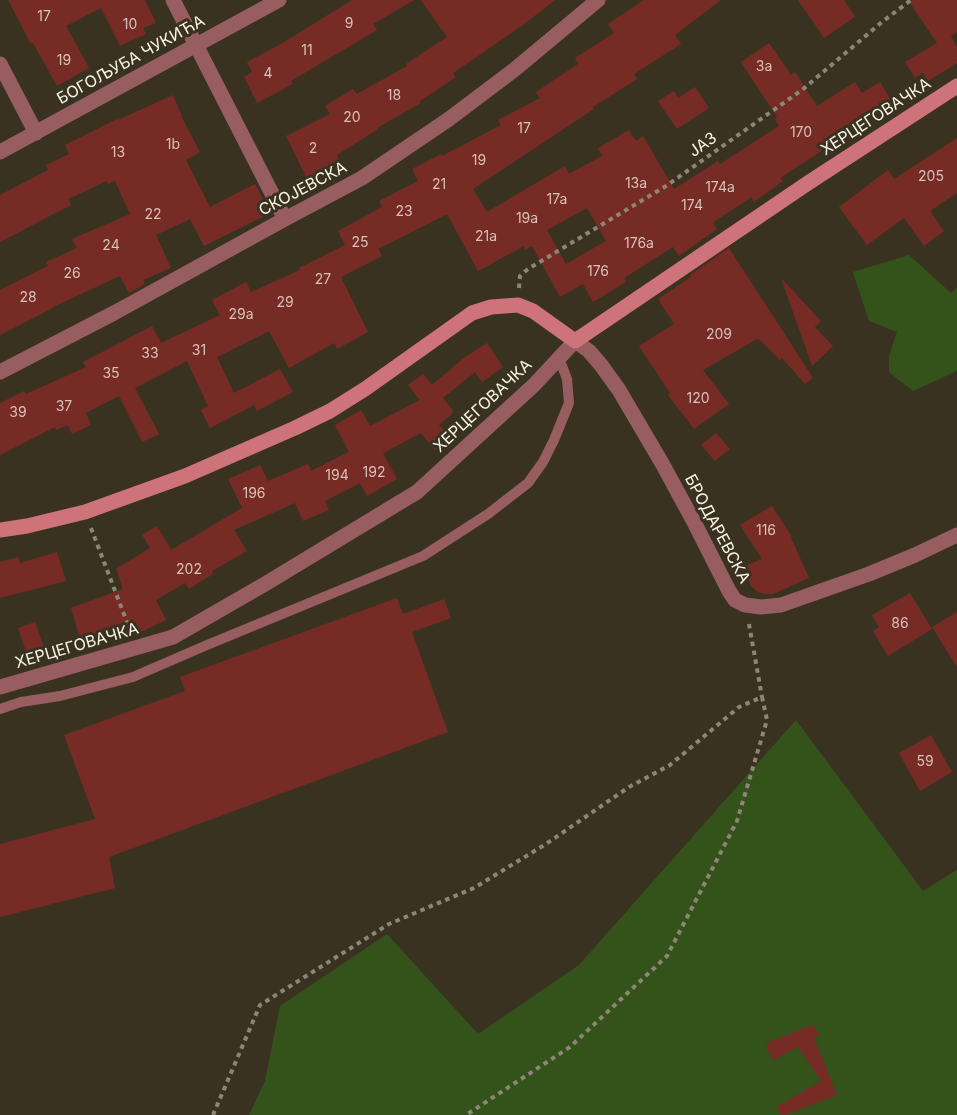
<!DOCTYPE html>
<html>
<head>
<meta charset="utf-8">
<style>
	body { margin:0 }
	canvas { display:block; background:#3a3221 }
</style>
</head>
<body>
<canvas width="957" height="1115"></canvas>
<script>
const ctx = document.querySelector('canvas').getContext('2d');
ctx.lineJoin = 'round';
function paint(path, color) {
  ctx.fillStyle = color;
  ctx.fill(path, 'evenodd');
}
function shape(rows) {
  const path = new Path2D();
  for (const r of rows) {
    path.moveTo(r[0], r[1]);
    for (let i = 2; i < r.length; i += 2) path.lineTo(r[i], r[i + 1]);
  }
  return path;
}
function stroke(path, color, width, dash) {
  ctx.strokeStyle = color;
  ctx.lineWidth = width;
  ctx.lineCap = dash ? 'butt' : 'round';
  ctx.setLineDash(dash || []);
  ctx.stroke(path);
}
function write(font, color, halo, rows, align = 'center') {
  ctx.font = font + ' Inter,sans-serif';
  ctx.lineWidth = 6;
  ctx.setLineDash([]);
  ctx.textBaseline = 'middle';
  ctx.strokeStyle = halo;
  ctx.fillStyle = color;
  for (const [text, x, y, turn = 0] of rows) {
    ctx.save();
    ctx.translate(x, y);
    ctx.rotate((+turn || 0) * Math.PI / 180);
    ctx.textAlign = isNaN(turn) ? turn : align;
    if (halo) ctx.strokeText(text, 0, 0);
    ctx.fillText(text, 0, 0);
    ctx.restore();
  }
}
const green = shape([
	[909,255,951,293,957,288,957,371,913,391,889,372,889,356,897,332,869,321,853,272],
	[796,720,923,891,957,870,957,1115,249,1115,265,1081,280,1006,387,934,478,1034,579,965]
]);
const building = shape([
	[8,0,145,0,156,23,143,28,146,34,120,46,101,8,66,26,89,68,57,86,33,43,31,44],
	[352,0,414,0,373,24,377,30,291,81,293,84,257,103,244,77,252,72,247,62,281,44],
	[421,0,555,0,523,25,453,73,456,77,420,101,421,103,377,128,378,129,337,155,340,162,307,179,286,136,330,114,325,106,353,89,357,94,407,66,406,64,447,37],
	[644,0,721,0,675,35,681,44,634,74,637,79,593,107,594,109,473,189,487,212,565,166,569,174,602,156,598,148,629,130,636,141,643,136,674,189,718,161,720,164,779,126,775,119,777,117,741,62,769,43,791,75,795,72,817,106,855,82,862,93,880,82,891,100,843,129,846,135,780,178,783,181,754,202,752,197,718,219,713,223,717,229,679,256,673,247,624,278,626,282,593,302,583,284,560,297,532,246,525,250,524,246,478,271,447,214,378,249,382,256,341,277,368,332,337,349,334,343,289,368,269,331,217,357,234,393,280,369,293,392,257,411,254,405,210,428,201,410,208,406,187,361,135,388,159,434,142,442,119,396,86,413,91,425,72,434,68,425,56,430,55,427,0,455,0,403,24,391,26,394,86,367,83,362,152,326,161,343,220,315,212,300,246,282,251,292,300,270,299,268,345,245,338,231,382,207,379,201,418,181,412,169,441,154,442,156,501,125,498,120,540,98,536,92,578,64,575,58,614,33,608,24],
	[587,208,606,241,566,264,547,230],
	[798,0,844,0,855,17,824,38],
	[908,0,957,0,957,32,951,36,957,47,957,63,928,81,923,73,915,78,905,62,937,43],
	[695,87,709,108,677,129,658,101,674,91,678,98],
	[173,95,182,116,181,116,200,152,186,160,210,207,255,184,270,213,204,246,190,219,156,235,171,268,143,280,145,284,129,293,120,276,53,307,53,308,0,335,0,290,48,266,46,262,77,248,72,239,130,214,115,181,108,184,107,181,68,199,71,205,0,242,0,195,48,170,46,165,69,154,65,145,117,119,118,120],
	[957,138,957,193,930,211,944,231,924,246,904,218,867,245,839,207,888,170,894,179],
	[729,248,813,378,805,384,782,358,780,360,759,339,758,340,757,339,703,370,729,404,694,429,668,395,670,393,639,346,674,324,658,299,691,277,690,275],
	[781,278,821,321,815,327,833,346,812,366],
	[487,343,503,367,482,382,475,372,443,398,454,412,439,425,450,438,435,450,421,433,383,453,397,479,367,496,360,483,325,501,329,510,303,521,295,503,234,530,247,551,212,571,213,574,189,589,185,583,156,600,166,620,139,633,136,625,81,642,71,608,123,589,116,569,150,548,142,535,157,526,171,550,242,508,228,479,260,465,268,481,308,464,311,471,349,452,335,425,361,410,370,426,420,400,408,385,423,374,432,385,465,357],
	[716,433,730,449,715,461,701,445],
	[772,506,792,537,791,538,809,578,773,594,766,594,758,592,752,587,742,567,762,559,740,525],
	[57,552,66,581,0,598,0,562,18,557,20,563],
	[910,593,932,629,888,656,873,631,879,627,872,615],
	[397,598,403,614,444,599,451,618,412,632,448,732,109,857,115,888,0,917,0,844,95,819,64,735,185,691,180,677],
	[957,612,957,667,932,627],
	[35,622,46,653,29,660,18,628],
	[931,735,952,772,920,791,899,753],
	[813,1025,819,1035,814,1038,837,1095,786,1115,780,1115,776,1107,821,1081,798,1047,772,1061,766,1043]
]);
const path = shape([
	[519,288,520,276,528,269,666,186,802,90,882,22,911,0],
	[91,528,130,630],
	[749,624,762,697],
	[213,1115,260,1005,389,924,474,888,546,844,629,787,670,765,739,707,762,697,767,720,737,821,667,956,570,1047,466,1115]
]);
const lane = shape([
	[0,709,21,702,60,696,133,677,207,645,423,556,488,514,528,483,543,462,554,440,569,403,567,379,559,358]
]);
const street = shape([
	[173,0,285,219],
	[0,64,36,133],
	[0,152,279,0],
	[0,372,114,313,285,219,362,178,449,119,514,70,598,0],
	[0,687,173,637,265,584,417,492,534,385,575,341,589,351,601,365,619,390,663,465,695,524,729,591,735,600,745,605,761,607,781,605,869,574,915,555,957,535]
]);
const secondary = shape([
	[0,530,27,526,85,512,185,476,295,428,330,411,365,389,472,313,491,307,518,305,533,311,575,341,808,183,957,86]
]);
const numberNames = [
	["17",44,17],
	["9",349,24],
	["10",130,25],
	["11",307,51],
	["19",64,61],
	["3a",764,67],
	["4",268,74],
	["18",394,96],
	["20",352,118],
	["17",524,129],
	["170",801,133],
	["1b",173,145],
	["2",313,149],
	["13",118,153],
	["19",479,161],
	["205",931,177],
	["13a",636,184],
	["21",439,185],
	["174a",720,188],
	["17a",557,200],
	["174",692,206],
	["23",404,212],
	["22",153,215],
	["19a",527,219],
	["21a",486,237],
	["25",360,243],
	["176a",639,244],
	["24",111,246],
	["176",598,272],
	["26",72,274],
	["27",323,280],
	["28",28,298],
	["29",285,303],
	["29a",241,315],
	["209",719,335],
	["31",199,351],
	["33",150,354],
	["35",111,374],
	["120",698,399],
	["37",64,407],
	["39",18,413],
	["192",374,473],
	["194",337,476],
	["196",254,494],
	["116",766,531],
	["202",189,570],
	["86",900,624],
	["59",925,762]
];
const streetNames = [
	["БОГОЉУБА ЧУКИЋА",131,60,-29],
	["ХЕРЦЕГОВАЧКА",876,117,-33],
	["ЈАЗ",703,145,-35],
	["СКОЈЕВСКА",303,189,-28],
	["ХЕРЦЕГОВАЧКА",483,406,-43],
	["БРОДАРЕВСКА",717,529,62],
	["ХЕРЦЕГОВАЧКА",77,646,-16]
];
paint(green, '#33531a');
paint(building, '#772b25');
stroke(path, '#8d8677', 4, [4.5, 4.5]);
stroke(lane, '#975d60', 10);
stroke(street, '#975d60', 15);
stroke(secondary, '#ce7379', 15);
write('14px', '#d8c2b8', null, numberNames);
write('16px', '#f9f5e9', '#3a3221', streetNames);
</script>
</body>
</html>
